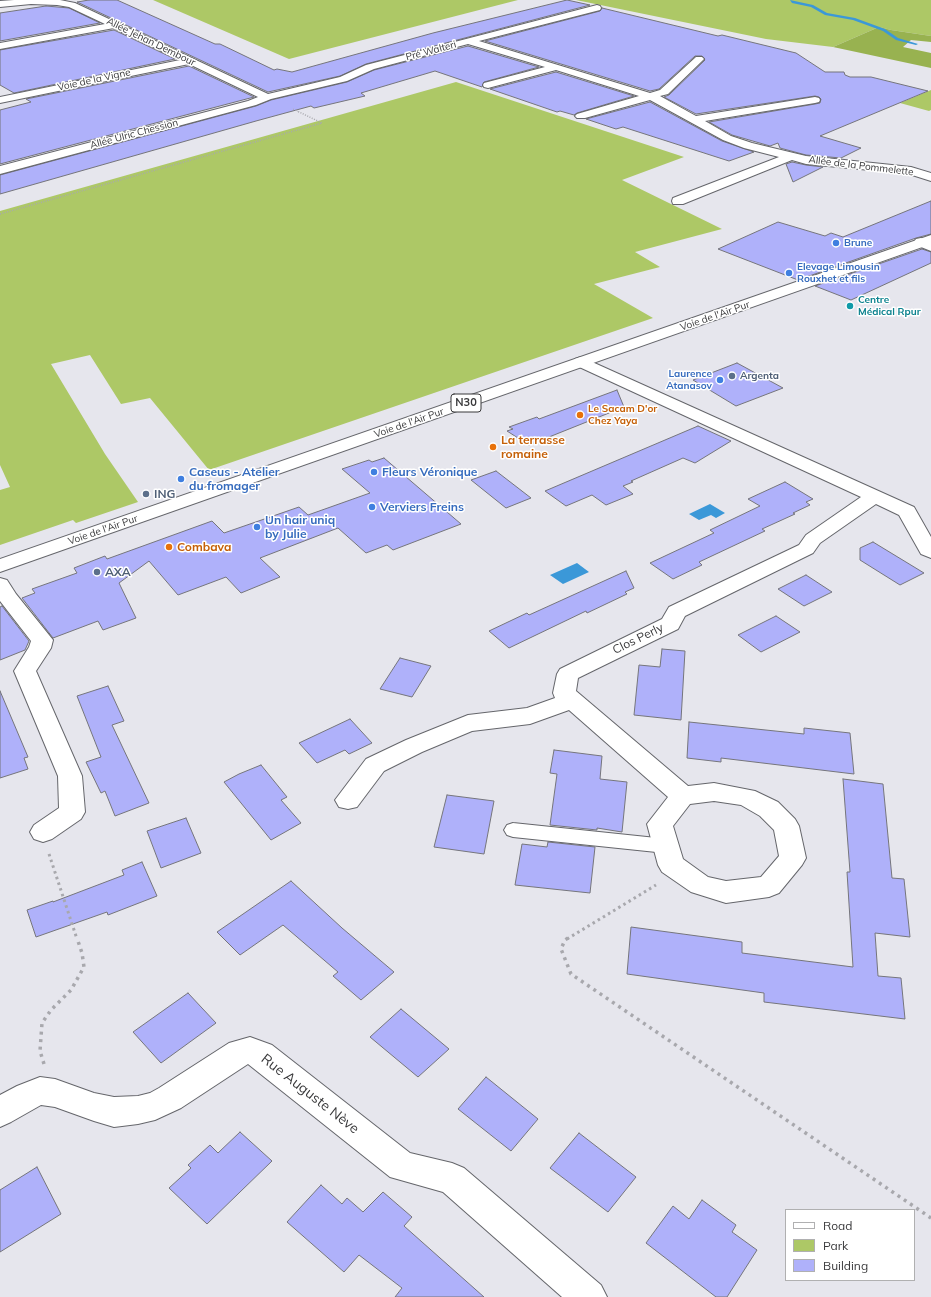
<!DOCTYPE html>
<html>
<head>
<meta charset="utf-8">
<style>
	body { margin:0 }
	#map { position:relative; width:931px; height:1297px; overflow:hidden; background:#e6e6ed; font-family:Mulish,sans-serif }
	canvas { display:block }
	.legend { position:absolute; left:785px; top:1209px; width:130px; height:72px; box-sizing:border-box; background:#fff; border:1px solid #b0b0b1; margin:0; padding:5px 7px; list-style:none; font-size:12px; color:#39393b }
	.legend li { display:flex; align-items:center; gap:8px; height:20px }
	.legend b { width:20px; border:1px solid #b0b0b1 }
</style>
</head>
<body>
<div id="map">
<canvas width="931" height="1297"></canvas>
<ul class="legend">
<li><b style="height:5px;background:#fff"></b>Road</li>
<li><b style="height:11px;background:#adc866"></b>Park</li>
<li><b style="height:11px;background:#afb1fa"></b>Building</li>
</ul>
</div>
<script>
const ctx = document.querySelector('canvas').getContext('2d');
ctx.lineJoin = 'round';
function paint(path, color) {
  ctx.fillStyle = color;
  ctx.fill(path, 'evenodd');
}
function shape(rows) {
  const path = new Path2D();
  for (const r of rows) {
    path.moveTo(r[0], r[1]);
    for (let i = 2; i < r.length; i += 2) path.lineTo(r[i], r[i + 1]);
  }
  return path;
}
function stroke(path, color, width, dash) {
  ctx.strokeStyle = color;
  ctx.lineWidth = width;
  ctx.lineCap = dash ? 'butt' : 'round';
  ctx.setLineDash(dash || []);
  ctx.stroke(path);
}
function write(font, color, halo, rows, align = 'center') {
  ctx.font = font + ' Mulish,sans-serif';
  ctx.lineWidth = 3;
  ctx.setLineDash([]);
  ctx.textBaseline = 'middle';
  ctx.strokeStyle = halo;
  ctx.fillStyle = color;
  for (const [text, x, y, turn = 0] of rows) {
    ctx.save();
    ctx.translate(x, y);
    ctx.rotate((+turn || 0) * Math.PI / 180);
    ctx.textAlign = isNaN(turn) ? turn : align;
    if (halo) ctx.strokeText(text, 0, 0);
    ctx.fillText(text, 0, 0);
    ctx.restore();
  }
}
const green = shape([
	[153,0,518,0,289,59],
	[576,0,931,0,931,36,891,30,879,27,833,47,766,39],
	[456,82,684,157,622,180,722,229,635,252,660,267,594,284,653,318,209,470,150,398,121,404,90,355,51,364,105,454,138,502,76,523,73,520,0,545,0,490,10,487,0,465,0,211],
	[931,90,931,110,929,111,900,103]
]);
const forest = shape([
	[879,27,891,30,931,36,931,42,911,40,903,47,931,53,931,68,833,47]
]);
const water = shape([
	[710,504,725,513,716,518,711,515,699,520,689,514],
	[577,563,589,572,563,584,550,575]
]);
const stream = shape([
	[790,0,813,5,827,13,855,18,885,29,898,38,918,44,916,45,896,40,883,31,853,20,825,15,811,7,792,3,790,0]
]);
const building = shape([
	[89,0,117,0,215,44,220,44,274,70,277,69,292,72,433,33,567,0,590,5,366,64,340,76,268,92,77,2,89,0],
	[46,6,69,8,100,23,0,41,0,13,46,6],
	[602,8,718,36,722,35,796,53,825,72,844,72,845,75,850,77,871,77,928,91,820,136,861,148,841,158,806,155,780,148,778,143,770,146,732,135,709,122,815,104,820,103,821,99,819,97,815,96,696,114,664,97,669,95,705,60,702,56,695,56,659,89,650,91,485,41,600,11,602,8],
	[114,30,175,59,14,93,0,85,0,50,114,30],
	[468,46,539,67,484,82,482,87,435,71,361,93,365,96,314,108,311,106,256,121,0,194,0,175,256,106,271,100,347,82,374,70,468,46],
	[189,66,254,97,0,164,0,110,31,102,26,99,189,66],
	[556,72,634,96,577,113,574,115,560,111,557,112,490,89,556,72],
	[650,102,722,141,754,152,729,161,623,127,616,129,586,119,650,102],
	[792,162,806,165,823,167,793,182,786,164,792,162],
	[931,201,931,234,916,238,798,280,718,249,778,222,825,236,831,233,843,237,931,201],
	[922,249,931,252,931,263,851,300,815,286,922,249],
	[737,363,783,388,736,406,693,380,737,363],
	[617,390,624,407,529,445,507,431,513,429,509,427,537,417,539,419,617,390],
	[698,426,731,441,695,463,683,458,631,481,633,482,623,486,633,494,606,505,592,495,566,506,545,491,698,426],
	[384,458,461,524,393,550,387,545,366,553,338,528,260,558,280,577,241,593,226,577,178,595,149,561,119,583,136,618,103,630,98,621,53,638,22,598,35,593,32,589,77,573,74,568,105,556,107,559,212,521,224,533,299,507,308,515,370,493,342,469,369,460,372,462,384,458],
	[496,471,531,498,506,508,471,480,496,471],
	[785,482,813,499,806,502,810,505,793,513,795,514,762,529,765,531,699,562,702,565,673,579,650,563,714,533,710,530,760,506,748,499,785,482],
	[873,542,924,573,900,585,860,560,860,548,873,542],
	[626,571,634,588,625,592,627,594,587,613,586,611,509,648,489,631,527,613,529,615,626,571],
	[806,575,832,592,804,606,778,589,806,575],
	[2,606,29,641,25,650,0,660,0,607,2,606],
	[776,616,800,632,761,652,738,635,776,616],
	[662,649,685,651,681,720,634,715,639,665,660,667,662,649],
	[400,658,431,666,412,697,380,689,400,658],
	[108,686,124,721,112,725,149,803,115,816,105,791,101,793,86,762,101,757,77,696,108,686],
	[0,691,28,757,24,758,28,769,0,778,0,691],
	[350,719,372,743,349,754,345,750,317,763,299,743,350,719],
	[689,722,804,734,804,728,850,733,854,774,721,758,721,762,687,758,689,722],
	[554,750,602,756,600,779,627,782,622,832,597,828,597,830,550,825,557,774,550,773,554,750],
	[261,765,287,797,281,800,301,823,271,840,224,782,239,774,261,765],
	[843,779,883,784,892,878,904,879,910,937,875,933,878,976,901,978,905,1019,764,1002,764,993,627,974,631,927,742,942,742,953,853,967,847,872,850,872,843,779],
	[447,795,494,801,484,854,434,847,447,795],
	[186,818,201,853,161,868,147,831,186,818],
	[548,842,595,847,590,893,515,885,522,844,547,847,548,842],
	[142,862,157,896,108,915,107,912,36,937,27,910,53,901,53,902,124,875,122,870,142,862],
	[291,881,342,928,394,972,361,1000,333,976,338,972,283,925,240,955,217,932,291,881],
	[188,993,216,1023,161,1063,133,1032,188,993],
	[401,1009,449,1049,418,1077,370,1037,401,1009],
	[486,1077,538,1119,511,1151,458,1109,486,1077],
	[240,1132,272,1161,207,1224,169,1188,191,1168,188,1165,210,1145,218,1153,240,1132],
	[579,1133,636,1177,608,1212,550,1168,579,1133],
	[37,1167,61,1214,0,1252,0,1190,37,1167],
	[321,1185,342,1204,347,1198,363,1212,383,1192,412,1217,404,1226,484,1297,395,1297,402,1288,359,1255,344,1272,287,1222,321,1185],
	[702,1200,736,1225,732,1232,757,1250,727,1297,716,1297,646,1243,673,1206,689,1219,702,1200]
]);
const pathFar3 = shape([
	[293,109,299,112]
]);
const pathFar2 = shape([
	[0,214,322,123,297,111]
]);
const pathFar1 = shape([
	[49,854,77,939],
	[567,939,656,885]
]);
const path = shape([
	[568,938,565,940,561,949,571,974,931,1218],
	[44,1064,40,1051,42,1023,51,1010,71,990,84,967,82,953,77,938]
]);
const lane = shape([
	[513,823,666,839,672,841,675,846,672,851,666,853,513,837,507,835,504,830,507,825,513,823]
]);
const street = shape([
	[14,0,60,0,75,3,268,94,340,77,366,65,597,5,600,6,601,8,600,10,479,41,650,93,660,90,696,57,702,57,704,59,702,61,668,94,660,96,696,116,815,97,819,98,820,100,819,102,815,103,705,121,731,136,752,143,806,156,911,167,931,173,931,181,909,174,892,172,806,164,792,160,683,204,673,204,672,201,673,198,779,157,744,148,723,140,650,100,585,118,577,118,575,116,577,114,639,96,556,70,488,88,484,87,483,85,484,83,545,67,468,44,374,69,347,81,271,99,256,105,0,174,0,166,248,101,258,97,189,64,0,103,0,97,180,60,114,28,0,49,0,43,105,24,69,7,57,5,31,4,0,7,0,1,14,0],
	[921,238,931,242,931,251,916,245,914,242,916,239,921,238],
	[581,357,914,507,931,537,931,558,921,554,899,515,876,504,820,543,813,553,685,616,678,629,578,678,576,691,688,786,714,783,755,791,778,802,795,819,799,826,806,858,802,865,779,893,769,897,726,903,691,892,662,872,658,865,647,824,668,797,569,710,530,724,472,731,422,752,384,771,357,807,348,809,339,807,335,800,366,759,406,740,468,715,527,708,555,698,553,693,557,674,560,669,662,619,669,607,799,545,806,535,861,497,575,365,573,362,575,359,581,357],
	[714,801,741,805,760,816,774,830,779,856,761,877,726,881,708,877,683,859,673,826,690,804,714,801],
	[0,578,7,580,16,594,53,640,51,648,36,671,82,776,85,812,81,819,52,839,43,842,34,839,30,832,34,825,59,808,58,776,14,671,29,647,31,641,0,601,0,578],
	[250,1037,272,1045,410,1153,452,1163,464,1168,601,1285,607,1297,562,1297,443,1192,390,1177,248,1064,181,1108,155,1120,138,1124,114,1127,94,1121,55,1107,41,1105,11,1122,0,1127,0,1095,17,1086,40,1077,55,1079,94,1093,114,1097,138,1096,150,1093,159,1088,229,1043,250,1037]
]);
const primary = shape([
	[931,235,931,244,0,572,0,559,931,235]
]);
const markers = [
	[836,243,4,"#3f7fe0"],
	[789,273,4,"#3f7fe0"],
	[850,306,4,"#0f9aa8"],
	[732,376,4,"#5c6f8a"],
	[720,380,4,"#3f7fe0"],
	[580,415,4,"#e8710a"],
	[493,447,4,"#e8710a"],
	[374,472,4,"#3f7fe0"],
	[181,479,4,"#3f7fe0"],
	[146,494,4,"#5c6f8a"],
	[372,507,4,"#3f7fe0"],
	[257,527,4,"#3f7fe0"],
	[169,547,4,"#e8710a"],
	[97,572,4,"#5c6f8a"]
];
const farStreetnames = [
	["Allée Jehan Dembour",151,42,26],
	["Pré Walteri",431,51,-15],
	["Voie de la Vigne",94,80,-12],
	["Allée Ulric Chession",134,134,-15],
	["Allée de la Pommelette",861,166,7],
	["Voie de l'Air Pur",715,316,-19],
	["Voie de l'Air Pur",409,423,-19],
	["Voie de l'Air Pur",103,530,-19]
];
const farShopnames = [
	["Brune",844,243],
	["Elevage Limousin",797,267],
	["Rouxhet et fils",797,279],
	["Laurence",712,374,"right"],
	["Atanasov",712,386,"right"]
];
const farCulturenames = [
	["Centre",858,300],
	["Médical Rpur",858,312]
];
const farServicenames = [
	["Argenta",740,376]
];
const farFoodnames = [
	["Le Sacam D'or",588,409],
	["Chez Yaya",588,421]
];
const shields = [
	[466,403,30]
];
const shieldNames = [
	["N30",466,403]
];
const foodNames = [
	["La terrasse",501,440],
	["romaine",501,454],
	["Combava",177,547]
];
const shopNames = [
	["Caseus - Atelier",189,472],
	["du fromager",189,486],
	["Fleurs Véronique",382,472],
	["Verviers Freins",380,507],
	["Un hair uniq",265,520],
	["by Julie",265,534]
];
const serviceNames = [
	["ING",154,494],
	["AXA",105,572]
];
const streetNames = [
	["Clos Perly",638,639,-26]
];
const nearStreetnames = [
	["Rue Auguste Nève",310,1094,38]
];
paint(green, '#adc866');
paint(forest, '#98b250');
paint(water, '#3b98d8');
paint(stream, '#3b98d8');
paint(building, '#afb1fa');
stroke(building, '#75757b', 1);
stroke(lane, '#65666b', 2);
stroke(street, '#65666b', 2);
stroke(primary, '#65666b', 2);
stroke(pathFar3, '#a8a8ad', 1, [1, 1.5]);
stroke(pathFar2, '#a8a8ad', 1.5, [1, 1.5]);
stroke(pathFar1, '#a8a8ad', 3, [2.5, 3.5]);
stroke(path, '#a8a8ad', 3.5, [3, 4.5]);
paint(lane, '#fff');
paint(street, '#fff');
paint(primary, '#fff');
for (const [x, y, r, color] of markers) {
  const dot = new Path2D();
  dot.arc(x, y, r, 0, 2 * Math.PI);
  ctx.fillStyle = color;
  ctx.fill(dot);
  stroke(dot, '#fff', 1.5);
}
write('10px', '#39393b', '#fff', farStreetnames);
write('bold 10px', '#366cbe', '#fff', farShopnames, 'left');
write('bold 10px', '#0d838f', '#fff', farCulturenames, 'left');
write('bold 10px', '#4e5e75', '#fff', farServicenames, 'left');
write('bold 10px', '#c56008', '#fff', farFoodnames, 'left');
for (const [x, y, w] of shields) {
  const box = new Path2D();
  box.roundRect(x - w / 2, y - 9, w, 18, 3);
  ctx.fillStyle = '#fff';
  ctx.fill(box);
  stroke(box, '#39393b', 1);
}
write('bold 11px', '#39393b', null, shieldNames);
write('bold 12px', '#c56008', '#fff', foodNames, 'left');
write('bold 12px', '#366cbe', '#fff', shopNames, 'left');
write('bold 12px', '#4e5e75', '#fff', serviceNames, 'left');
write('12px', '#39393b', '#fff', streetNames);
write('14px', '#39393b', '#fff', nearStreetnames);
</script>
</body>
</html>
